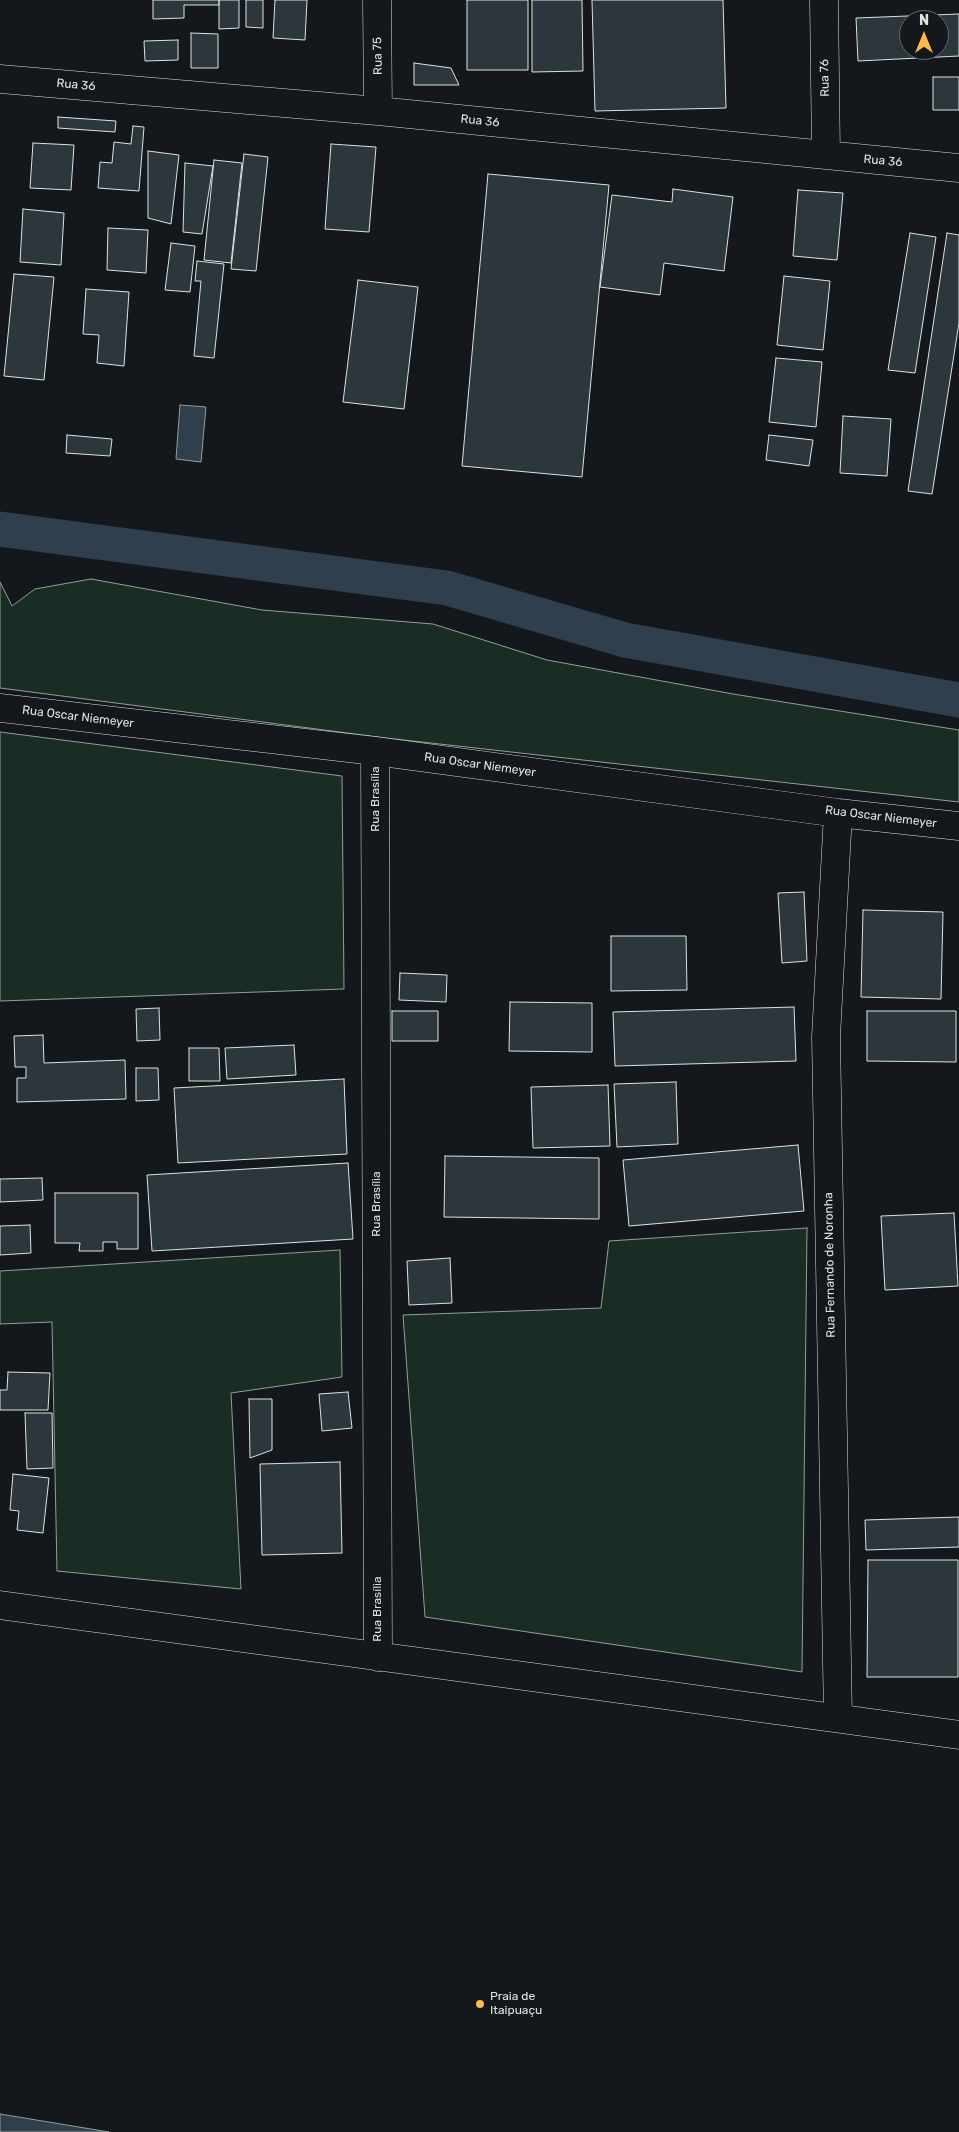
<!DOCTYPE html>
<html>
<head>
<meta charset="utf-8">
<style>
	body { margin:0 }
	#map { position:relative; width:959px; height:2132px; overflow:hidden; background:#14181c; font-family:Rubik,sans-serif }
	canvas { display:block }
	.north { position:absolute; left:899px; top:10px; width:50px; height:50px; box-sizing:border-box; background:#14181c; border:1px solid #626a69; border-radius:50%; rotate:0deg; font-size:14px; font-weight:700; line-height:20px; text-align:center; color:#d8e6dc }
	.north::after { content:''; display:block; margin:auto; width:18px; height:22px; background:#ffb74d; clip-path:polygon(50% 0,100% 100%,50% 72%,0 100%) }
</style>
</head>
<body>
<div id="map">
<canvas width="959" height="2132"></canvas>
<div class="north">N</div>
</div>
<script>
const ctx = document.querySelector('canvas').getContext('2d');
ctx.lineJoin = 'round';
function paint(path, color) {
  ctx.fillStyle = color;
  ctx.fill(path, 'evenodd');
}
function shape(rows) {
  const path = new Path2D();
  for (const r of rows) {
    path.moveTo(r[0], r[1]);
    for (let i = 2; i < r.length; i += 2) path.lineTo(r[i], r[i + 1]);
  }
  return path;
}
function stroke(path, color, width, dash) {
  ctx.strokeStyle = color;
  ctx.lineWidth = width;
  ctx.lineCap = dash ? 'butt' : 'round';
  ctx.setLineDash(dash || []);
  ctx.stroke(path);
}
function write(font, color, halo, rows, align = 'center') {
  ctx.font = font + ' Rubik,sans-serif';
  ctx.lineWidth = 4;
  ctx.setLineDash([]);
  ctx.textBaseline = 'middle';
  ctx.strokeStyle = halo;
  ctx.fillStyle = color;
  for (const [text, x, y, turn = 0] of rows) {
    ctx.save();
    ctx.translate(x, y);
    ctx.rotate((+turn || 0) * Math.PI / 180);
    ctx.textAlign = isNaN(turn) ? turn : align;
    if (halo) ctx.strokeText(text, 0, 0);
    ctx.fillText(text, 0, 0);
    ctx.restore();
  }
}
const green = shape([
	[91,579,262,610,433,624,547,660,733,694,959,730,959,802,386,738,0,688,0,582,12,606,35,589,91,579],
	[0,732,342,776,344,989,0,1001,0,732],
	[807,1228,802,1672,425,1617,403,1315,601,1308,609,1241,807,1228],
	[340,1250,342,1377,231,1393,241,1589,57,1571,52,1322,0,1324,0,1271,340,1250]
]);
const water = shape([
	[180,405,206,407,201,462,176,459,180,405],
	[0,2114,109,2132,0,2132,0,2114]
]);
const canal = shape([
	[0,529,447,588,625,640,959,700]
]);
const building = shape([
	[153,0,219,0,219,5,184,5,184,18,153,19,153,0],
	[219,0,239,0,239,28,219,29,219,0],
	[246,0,263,0,263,28,246,27,246,0],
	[275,0,307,0,305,40,273,38,275,0],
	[467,0,528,0,528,70,467,70,467,0],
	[532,0,582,0,583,71,532,72,532,0],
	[592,0,723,0,726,108,595,111,592,0],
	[959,14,959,56,858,61,856,18,959,14],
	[909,20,939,20,939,50,909,50,909,20],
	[191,33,218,34,218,68,191,68,191,33],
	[178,40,178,60,145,61,144,41,178,40],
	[414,63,451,68,459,85,414,85,414,63],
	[933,77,959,77,959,110,933,110,933,77],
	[58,117,116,121,115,132,58,128,58,117],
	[133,126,144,127,139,191,98,188,100,162,112,163,114,142,131,144,133,126],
	[33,143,74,145,71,190,30,188,33,143],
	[331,144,376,147,369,232,325,229,331,144],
	[148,151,179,155,171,224,148,218,148,151],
	[244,154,268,157,256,271,231,269,244,154],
	[214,160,242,163,231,263,204,260,214,160],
	[185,163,213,166,202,234,183,232,185,163],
	[488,174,609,185,582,477,462,466,488,174],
	[673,189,733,197,724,271,664,263,660,295,600,287,612,195,672,202,673,189],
	[798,190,843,193,837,260,793,256,798,190],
	[23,209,64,213,61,265,20,262,23,209],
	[108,228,148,230,146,273,107,270,108,228],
	[910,233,936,237,915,373,888,370,910,233],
	[947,233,959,235,959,323,932,494,908,491,947,233],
	[171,243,195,246,190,292,165,290,171,243],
	[197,261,224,264,214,358,194,356,201,281,195,281,197,261],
	[14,274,54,277,44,380,4,376,14,274],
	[784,276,830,281,823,350,777,345,784,276],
	[358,280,418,287,404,409,343,402,358,280],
	[86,289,129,292,124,366,97,363,99,335,83,334,86,289],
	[776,358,822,362,816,427,769,422,776,358],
	[843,416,891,419,887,476,840,473,843,416],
	[67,435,112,439,110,456,66,453,67,435],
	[769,435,813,440,809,466,766,460,769,435],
	[804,892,807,961,782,963,778,893,804,892],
	[863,910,943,912,941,999,861,997,863,910],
	[611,936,686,936,687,990,611,991,611,936],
	[400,973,447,975,446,1002,399,1000,400,973],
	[510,1002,592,1003,592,1052,509,1051,510,1002],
	[794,1007,796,1061,615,1066,613,1012,794,1007],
	[159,1008,160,1040,137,1041,136,1009,159,1008],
	[392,1011,438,1011,438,1041,392,1041,392,1011],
	[867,1011,956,1011,956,1062,867,1061,867,1011],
	[43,1035,44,1063,125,1060,126,1099,17,1102,17,1078,26,1078,26,1067,15,1067,14,1036,43,1035],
	[294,1045,296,1075,227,1079,225,1048,294,1045],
	[189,1048,219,1048,220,1081,189,1081,189,1048],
	[136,1068,158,1068,159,1100,136,1101,136,1068],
	[344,1079,347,1154,178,1163,174,1088,344,1079],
	[676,1082,678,1144,617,1147,614,1084,676,1082],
	[608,1085,610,1146,533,1148,531,1087,608,1085],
	[798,1145,804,1211,629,1226,623,1160,798,1145],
	[445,1156,599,1158,599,1219,444,1217,445,1156],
	[348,1163,353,1239,152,1251,147,1175,348,1163],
	[42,1178,43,1200,0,1202,0,1179,42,1178],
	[55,1193,138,1193,138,1249,117,1249,117,1242,103,1242,103,1251,79,1251,80,1243,55,1243,55,1193],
	[954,1213,958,1286,885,1290,881,1216,954,1213],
	[30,1225,31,1253,0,1255,0,1226,30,1225],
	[450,1258,452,1303,409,1305,407,1261,450,1258],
	[8,1372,50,1373,48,1410,0,1410,0,1390,7,1390,8,1372],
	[348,1392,352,1428,322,1431,319,1394,348,1392],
	[249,1399,272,1399,272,1450,250,1458,249,1399],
	[25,1413,52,1413,53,1468,27,1469,25,1413],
	[340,1462,342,1553,262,1555,260,1464,340,1462],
	[13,1474,49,1478,43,1533,17,1530,19,1511,10,1510,13,1474],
	[959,1517,959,1547,866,1550,865,1520,959,1517],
	[868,1560,958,1560,958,1677,867,1677,868,1560]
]);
const minor = shape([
	[377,0,378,111],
	[824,0,826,155],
	[0,79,378,111,959,168],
	[0,708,375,751,838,813,959,826],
	[375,751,378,1657],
	[838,813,826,1037,838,1718],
	[0,1605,959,1735]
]);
const markers = [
	[480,2004,5,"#ffb74d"]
];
const streetNames = [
	["Rua 75",378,56,-91],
	["Rua 76",825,78,-91],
	["Rua 36",76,85,5],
	["Rua 36",480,121,6],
	["Rua 36",883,161,5],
	["Rua Oscar Niemeyer",78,717,7],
	["Rua Oscar Niemeyer",480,765,8],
	["Rua Brasília",376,799,-90],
	["Rua Oscar Niemeyer",881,817,7],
	["Rua Brasília",377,1204,-90],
	["Rua Fernando de Noronha",830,1265,-91],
	["Rua Brasília",378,1609,-90]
];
const poiNames = [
	["Praia de",490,1997],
	["Itaipuaçu",490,2011]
];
paint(green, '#1a2d24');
stroke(green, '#939e99', 1);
paint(water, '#2f3f4d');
stroke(water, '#939e99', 1);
stroke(canal, '#2f3f4d', 35);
paint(building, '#2c363c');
stroke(building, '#d8e6dc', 1);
stroke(minor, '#d8e6dc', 29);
stroke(minor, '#14181c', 28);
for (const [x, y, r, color] of markers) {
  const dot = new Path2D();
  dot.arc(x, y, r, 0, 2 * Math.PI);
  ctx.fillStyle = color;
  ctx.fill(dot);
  stroke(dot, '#14181c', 2);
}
write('12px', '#d8e6dc', '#14181c', streetNames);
write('12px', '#d8e6dc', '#14181c', poiNames, 'left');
</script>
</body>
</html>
